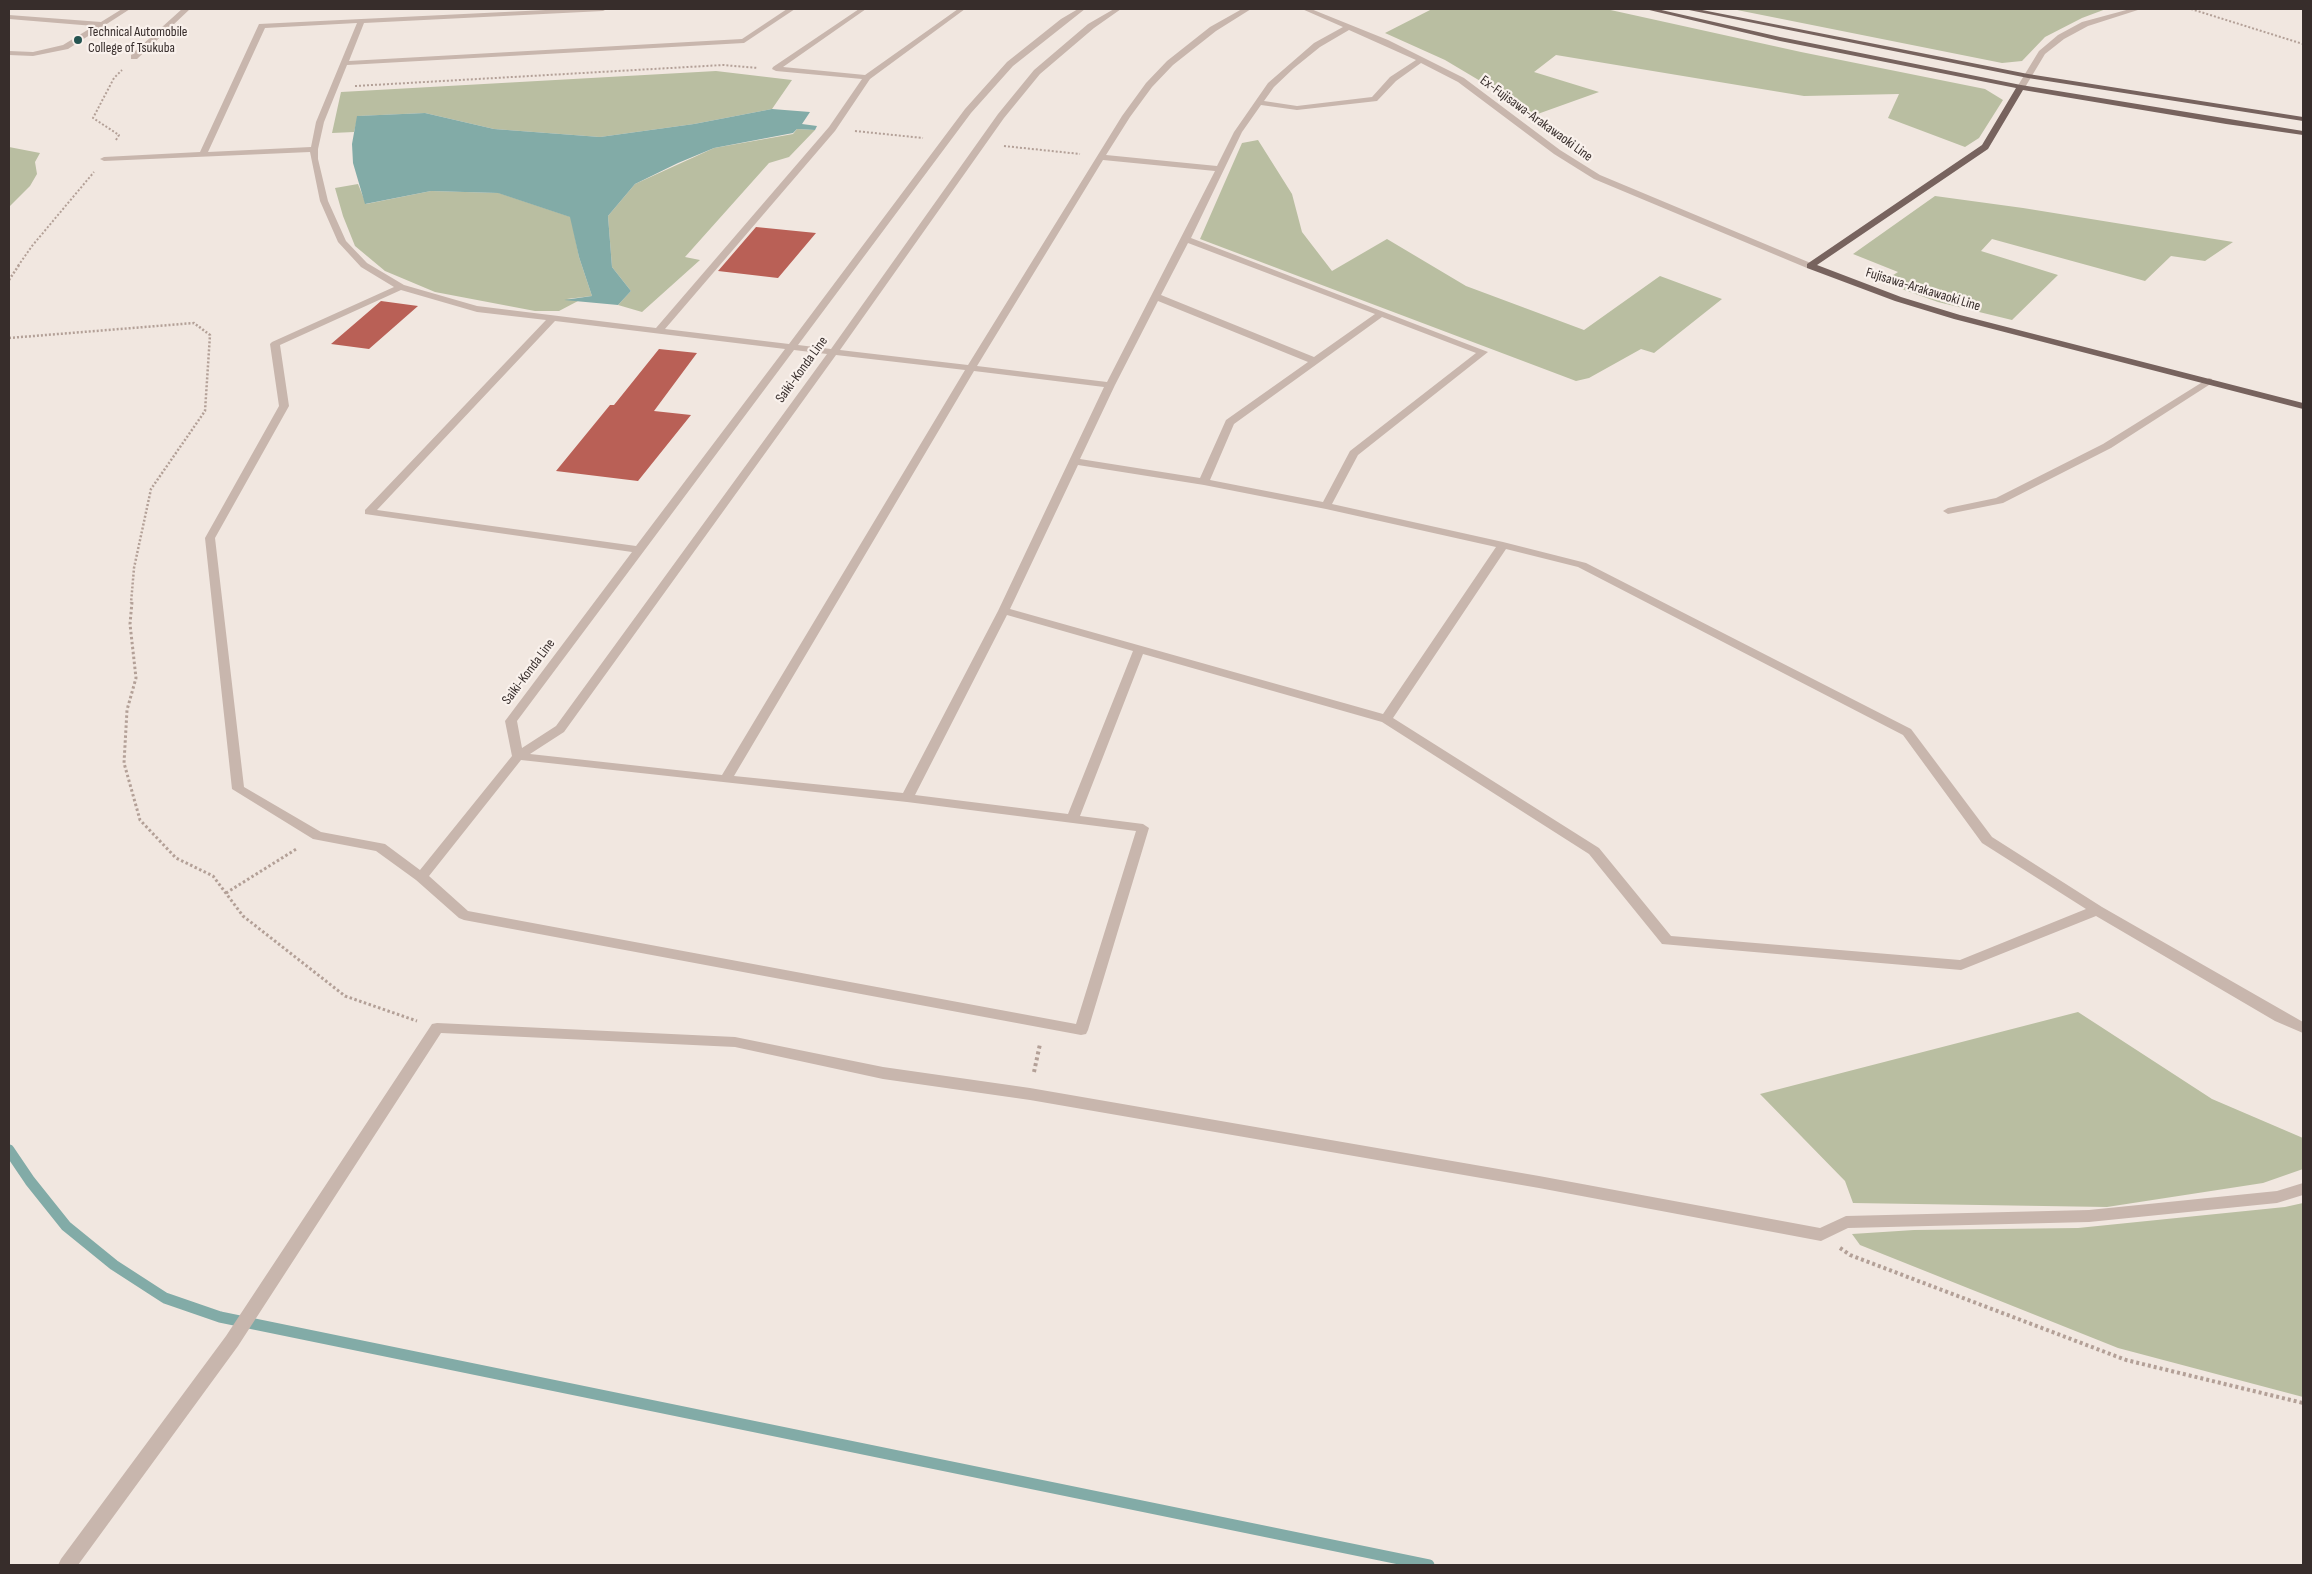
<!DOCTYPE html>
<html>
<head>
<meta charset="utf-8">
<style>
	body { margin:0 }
	#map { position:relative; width:2312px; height:1574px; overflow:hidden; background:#f1e7e0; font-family:"Sofia Sans Condensed",sans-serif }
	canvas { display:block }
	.frame { position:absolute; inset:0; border:10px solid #372d2b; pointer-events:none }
</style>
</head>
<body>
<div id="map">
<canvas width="2312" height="1574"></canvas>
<div class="frame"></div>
</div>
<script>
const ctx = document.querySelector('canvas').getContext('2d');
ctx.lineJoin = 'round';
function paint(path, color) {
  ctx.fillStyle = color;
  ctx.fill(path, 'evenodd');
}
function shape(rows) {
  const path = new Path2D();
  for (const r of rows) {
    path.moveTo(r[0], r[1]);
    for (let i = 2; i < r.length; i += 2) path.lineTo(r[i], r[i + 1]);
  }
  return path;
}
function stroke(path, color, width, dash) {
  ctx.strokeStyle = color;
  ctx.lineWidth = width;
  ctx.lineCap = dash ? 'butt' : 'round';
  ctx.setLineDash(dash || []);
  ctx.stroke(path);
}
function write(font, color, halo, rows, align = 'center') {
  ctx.font = font + ' "Sofia Sans Condensed",sans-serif';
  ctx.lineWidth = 4.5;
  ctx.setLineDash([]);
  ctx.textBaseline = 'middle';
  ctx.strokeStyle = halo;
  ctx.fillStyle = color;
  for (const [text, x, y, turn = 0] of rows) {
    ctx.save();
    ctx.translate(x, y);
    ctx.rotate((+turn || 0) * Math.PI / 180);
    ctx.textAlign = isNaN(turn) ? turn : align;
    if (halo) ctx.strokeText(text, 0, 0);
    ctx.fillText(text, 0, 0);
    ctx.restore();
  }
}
const green = shape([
	[1432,9,1606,9,1801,52,1985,89,2003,100,1979,138,1965,147,1888,118,1899,94,1804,96,1556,55,1534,72,1599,92,1532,116,1487,85,1445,60,1385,33],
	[1732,9,2106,9,2082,18,2045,37,2022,61,2002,63],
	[716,71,792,80,772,109,694,124,600,137,494,129,425,113,358,116,354,132,332,133,341,92],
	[797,129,815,130,789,157,769,163,685,257,700,260,642,312,618,305,631,291,612,267,608,216,635,184,714,148,793,134],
	[1258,140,1292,194,1302,232,1332,271,1387,239,1466,286,1584,330,1660,276,1722,299,1654,353,1641,349,1589,378,1576,381,1200,239,1242,143],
	[9,147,40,153,35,162,37,174,30,186,9,207],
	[358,184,366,204,431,191,499,193,571,217,579,257,592,296,567,299,578,301,559,311,535,311,435,292,385,271,355,246,343,216,335,188],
	[1935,196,2023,208,2233,242,2205,261,2171,256,2145,281,1992,239,1981,251,2058,275,2012,320,1938,302,1882,282,1898,272,1853,254],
	[2078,1012,2212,1099,2303,1138,2303,1169,2263,1183,2107,1207,1853,1203,1845,1181,1760,1094],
	[2303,1203,2303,1397,2118,1348,1860,1245,1852,1234,1914,1230,2078,1228,2285,1207]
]);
const water = shape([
	[772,109,810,112,802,124,817,126,815,130,797,129,793,133,714,148,678,163,635,184,608,216,612,267,631,291,618,305,564,300,592,296,579,257,570,217,498,193,431,191,365,204,353,163,352,144,357,116,425,113,494,129,600,137,694,124]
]);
const stream = shape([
	[9,1150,30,1181,66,1226,114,1265,165,1298,220,1317,1429,1565]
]);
const building = shape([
	[756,227,816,233,778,278,718,271],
	[381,301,418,306,369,349,331,344],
	[659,349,697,353,654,411,691,415,638,481,556,471,610,405,614,405]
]);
const pathFar3 = shape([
	[2191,9,2303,44],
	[355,86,723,65,758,68],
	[855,131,923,138],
	[116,140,119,135,93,118,114,78,122,70],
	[1004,146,1080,154],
	[18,266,32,246,94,172]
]);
const pathFar2 = shape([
	[9,280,19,265],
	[9,338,194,323,210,335,205,411,151,489,134,568,131,603]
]);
const pathFar1 = shape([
	[132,602,130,624,136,678,127,710,124,763,140,820,176,858,213,876,243,916,345,996,417,1021],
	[226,893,298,848]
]);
const path = shape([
	[1034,1072,1040,1044],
	[1840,1248,1850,1255,2126,1360,2303,1403]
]);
const minor = shape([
	[122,9,130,9,68,49,33,56,9,55,9,51,33,52,63,45,94,26,9,19,9,15,101,22,122,9],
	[182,9,190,9,137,59,131,59,131,55,182,9],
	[566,9,607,9,603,11,364,23,349,61,742,39,787,9,795,9,744,43,347,65,324,122,318,149,318,159,328,201,346,241,367,263,404,285,477,306,656,328,829,127,862,79,776,71,772,69,773,67,859,9,866,9,783,67,865,75,958,9,965,9,870,79,835,131,665,329,789,344,965,109,1007,62,1061,19,1078,9,1085,9,1013,66,971,113,798,345,831,349,998,114,1034,70,1088,24,1114,9,1121,9,1094,28,1040,74,1004,118,840,350,968,365,1122,116,1146,83,1167,61,1210,27,1242,9,1251,9,1216,31,1173,65,1152,87,1130,117,1106,155,1217,166,1234,132,1268,83,1314,43,1343,27,1302,9,1311,9,1388,40,1464,78,1560,150,1600,175,1813,264,1813,268,1807,268,1594,179,1554,154,1458,82,1421,63,1396,81,1377,101,1297,110,1261,105,1242,132,1191,238,1488,352,1358,455,1332,504,1503,542,1586,563,1911,729,1992,837,2102,907,2303,1022,2303,1033,2275,1021,2096,916,1961,970,1662,944,1589,854,1382,722,1143,654,1080,816,1143,824,1149,828,1088,1030,1086,1034,1081,1035,464,920,459,918,416,880,376,851,313,839,232,789,205,538,279,406,270,344,272,342,394,287,361,267,338,242,320,201,310,152,104,161,100,159,104,157,200,152,259,24,566,9],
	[357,23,316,122,311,147,208,152,265,28,357,23],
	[1349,30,1416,60,1390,77,1372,97,1297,106,1264,101,1274,87,1294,68,1320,47,1349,30],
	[1103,160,1215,171,1107,382,977,366,1103,160],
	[1188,243,1375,314,1314,357,1161,295,1188,243],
	[401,290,477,312,546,320,365,510,365,514,632,552,505,721,512,756,420,870,385,844,321,832,244,787,215,538,289,406,280,345,401,290],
	[1158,301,1308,362,1226,420,1200,478,1080,459,1115,385,1158,301],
	[1382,317,1476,353,1350,451,1323,502,1210,480,1234,424,1382,317],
	[555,321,785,349,636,546,377,510,555,321],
	[794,350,827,354,556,726,522,748,517,721,794,350],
	[836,355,965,370,722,775,530,754,564,732,836,355],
	[974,371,1104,387,998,611,903,793,734,776,974,371],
	[1078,465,1204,485,1326,509,1496,547,1383,714,1010,609,1078,465],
	[1506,549,1578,567,1903,735,1982,843,2086,909,1960,960,1671,936,1599,848,1393,718,1506,549],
	[1007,615,1133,651,1068,814,915,795,1007,615],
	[521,760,907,802,1136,831,1076,1024,468,911,429,876,521,760],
	[2130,9,2141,9,2088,26,2064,39,2045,54,2024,89,2018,89,2017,87,2039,51,2058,35,2082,22,2130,9],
	[2209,378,2212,379,2212,383,2111,448,2003,503,1948,514,1943,511,1948,508,1996,498,2103,444,2209,378],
	[437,1023,735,1037,883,1067,1030,1088,1539,1176,1820,1228,1846,1216,2089,1210,2277,1191,2303,1183,2303,1195,2277,1203,2089,1222,1848,1228,1821,1241,1539,1188,1030,1100,883,1079,735,1047,441,1033,238,1346,78,1565,58,1565,61,1559,226,1336,432,1024,437,1023]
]);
const major = shape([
	[1645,9,1657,9,1780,37,2021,85,2303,131,2303,135,2226,124,2023,90,1988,149,1817,265,1901,297,1960,315,2303,403,2303,409,1954,319,1895,301,1807,268,1807,264,1982,145,2016,88,1780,41,1645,9],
	[1684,9,1697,9,2028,74,2303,117,2303,121,2028,78,1684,9]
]);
const markers = [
	[78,40,5,"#255451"]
];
const farPoinames = [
	["Technical Automobile",88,32],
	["College of Tsukuba",88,48]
];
const farStreetnames = [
	["Ex-Fujisawa-Arakawaoki Line",1536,119,36],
	["Fujisawa-Arakawaoki Line",1923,290,17],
	["Saiki-Konda Line",802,370,-54],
	["Saiki-Konda Line",529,672,-53]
];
paint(green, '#b9bea1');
paint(water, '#82aba7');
stroke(stream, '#82aba7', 11);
paint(building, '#b96056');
stroke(pathFar3, '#b3a097', 2, [2, 2]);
stroke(pathFar2, '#b3a097', 2.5, [2, 2]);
stroke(pathFar1, '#b3a097', 3, [2.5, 2.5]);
stroke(path, '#b3a097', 4, [3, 3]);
paint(minor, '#c8b6ad');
paint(major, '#77635e');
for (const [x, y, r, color] of markers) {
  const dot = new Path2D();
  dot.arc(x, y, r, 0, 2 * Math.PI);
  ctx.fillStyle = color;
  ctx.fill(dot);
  stroke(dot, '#f9f1ec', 2);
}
write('14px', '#372d2b', '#f9f1ec', farPoinames, 'left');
write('14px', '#372d2b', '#f9f1ec', farStreetnames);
</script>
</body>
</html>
